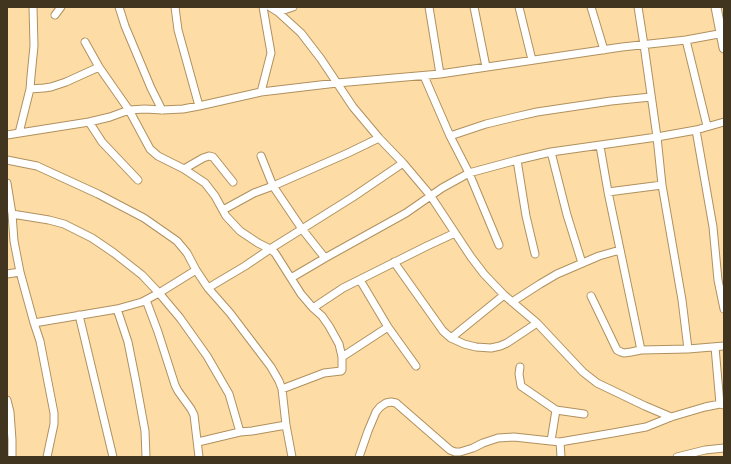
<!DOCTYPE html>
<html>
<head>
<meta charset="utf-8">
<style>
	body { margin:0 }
	#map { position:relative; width:731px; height:464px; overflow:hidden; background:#fedca6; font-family:"Nunito Sans",sans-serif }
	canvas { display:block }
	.frame { position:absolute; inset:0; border:8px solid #42351f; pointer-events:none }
</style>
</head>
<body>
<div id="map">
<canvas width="731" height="464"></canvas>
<div class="frame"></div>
</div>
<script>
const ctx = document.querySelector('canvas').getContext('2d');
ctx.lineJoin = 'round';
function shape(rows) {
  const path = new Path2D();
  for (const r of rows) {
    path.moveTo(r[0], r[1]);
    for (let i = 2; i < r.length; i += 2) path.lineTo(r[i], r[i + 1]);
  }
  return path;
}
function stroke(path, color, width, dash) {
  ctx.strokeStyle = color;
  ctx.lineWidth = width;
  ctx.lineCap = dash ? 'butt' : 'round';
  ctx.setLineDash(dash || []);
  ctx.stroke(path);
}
const minor = shape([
	[119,7,125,26,151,88,162,110],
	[175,7,178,30,199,106],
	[270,7,278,12,301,33,321,59,353,107,379,138,403,163,430,195,471,257,484,274,504,295,537,323,583,372,597,383,645,406,671,417],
	[429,7,440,74],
	[474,7,486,67],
	[519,7,532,60],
	[591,7,604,50],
	[638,7,644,45,657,137,662,185,682,300,688,349],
	[278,12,293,7],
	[55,15,61,7],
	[686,40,707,126],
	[85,42,99,67,129,110,150,149,158,156,184,169,205,183,215,196,226,216,240,231,258,243,270,249,275,253,301,294,313,308,322,316,329,326,339,344,342,357,342,370,341,371,324,373,282,389],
	[424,76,450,136,469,173,499,245],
	[30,89,44,88,51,87,66,82,99,67],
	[261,92,271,53,263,7],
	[89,122,102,142,138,180],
	[696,130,713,227,718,280,724,309],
	[19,133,30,89,31,76,34,46,33,7],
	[7,135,89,122,110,117,129,110,145,109,162,110,183,109,199,106,261,92,337,83,440,74,622,47,686,40,724,33],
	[450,136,486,124,515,117,537,112,611,101,651,97],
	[600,146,608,192,641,350,688,349,724,346],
	[551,152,567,215,582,263],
	[261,156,273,186,302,229,325,258],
	[7,160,37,166,98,194,144,218,177,241,187,253,196,270,208,288,230,313,271,367,279,381,282,389,286,425,292,457],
	[517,160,526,216,535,254],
	[184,169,203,158,209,156,213,157,233,182],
	[7,183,12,214,14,241,20,272,34,323,40,341,54,413,54,424,47,457],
	[608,192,662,185],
	[223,210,254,193,273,186,348,153,379,138],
	[12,214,49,220,64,224,92,238,114,253,142,275,159,293,180,318,207,356,229,394,240,432],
	[394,262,443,331,451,338,464,344,476,347,491,348,500,346,507,343,537,323],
	[7,274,20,272],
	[291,278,325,258,406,213,442,188,469,173,517,160,551,152,657,137,696,130,724,122],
	[208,288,245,266,270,249,302,229,353,197,403,163],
	[591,296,617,350,621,352,624,353,631,352,641,350],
	[146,300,158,332,175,385,178,391,191,409,194,415,199,457],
	[512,302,540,284,557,274,599,256,620,250],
	[313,308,343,288,427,246,455,233],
	[117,309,128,342,136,382,145,431,146,457],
	[79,315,113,457],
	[34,323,117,309,142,302,159,293,196,270],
	[388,327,416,366],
	[451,338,504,295],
	[715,347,720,404],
	[342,357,388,327,360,280],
	[520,367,519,374,521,386,556,410,551,441],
	[7,400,10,412,12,440,12,457],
	[556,410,584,414],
	[198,442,240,432,252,431,286,425],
	[560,442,561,457],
	[359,457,368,431,376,412,380,407,386,403,391,402,396,403,450,450,455,452,460,452,473,448,483,443,498,438,514,437,560,442,613,433,646,427,671,417,705,407,720,404,724,405],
	[677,457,705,450,724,448]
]);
const tertiary = shape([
	[716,7,724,48]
]);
stroke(minor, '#b0915e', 9);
stroke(tertiary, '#b0915e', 11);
stroke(minor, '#fff', 7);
stroke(tertiary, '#fff', 9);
</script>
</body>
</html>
